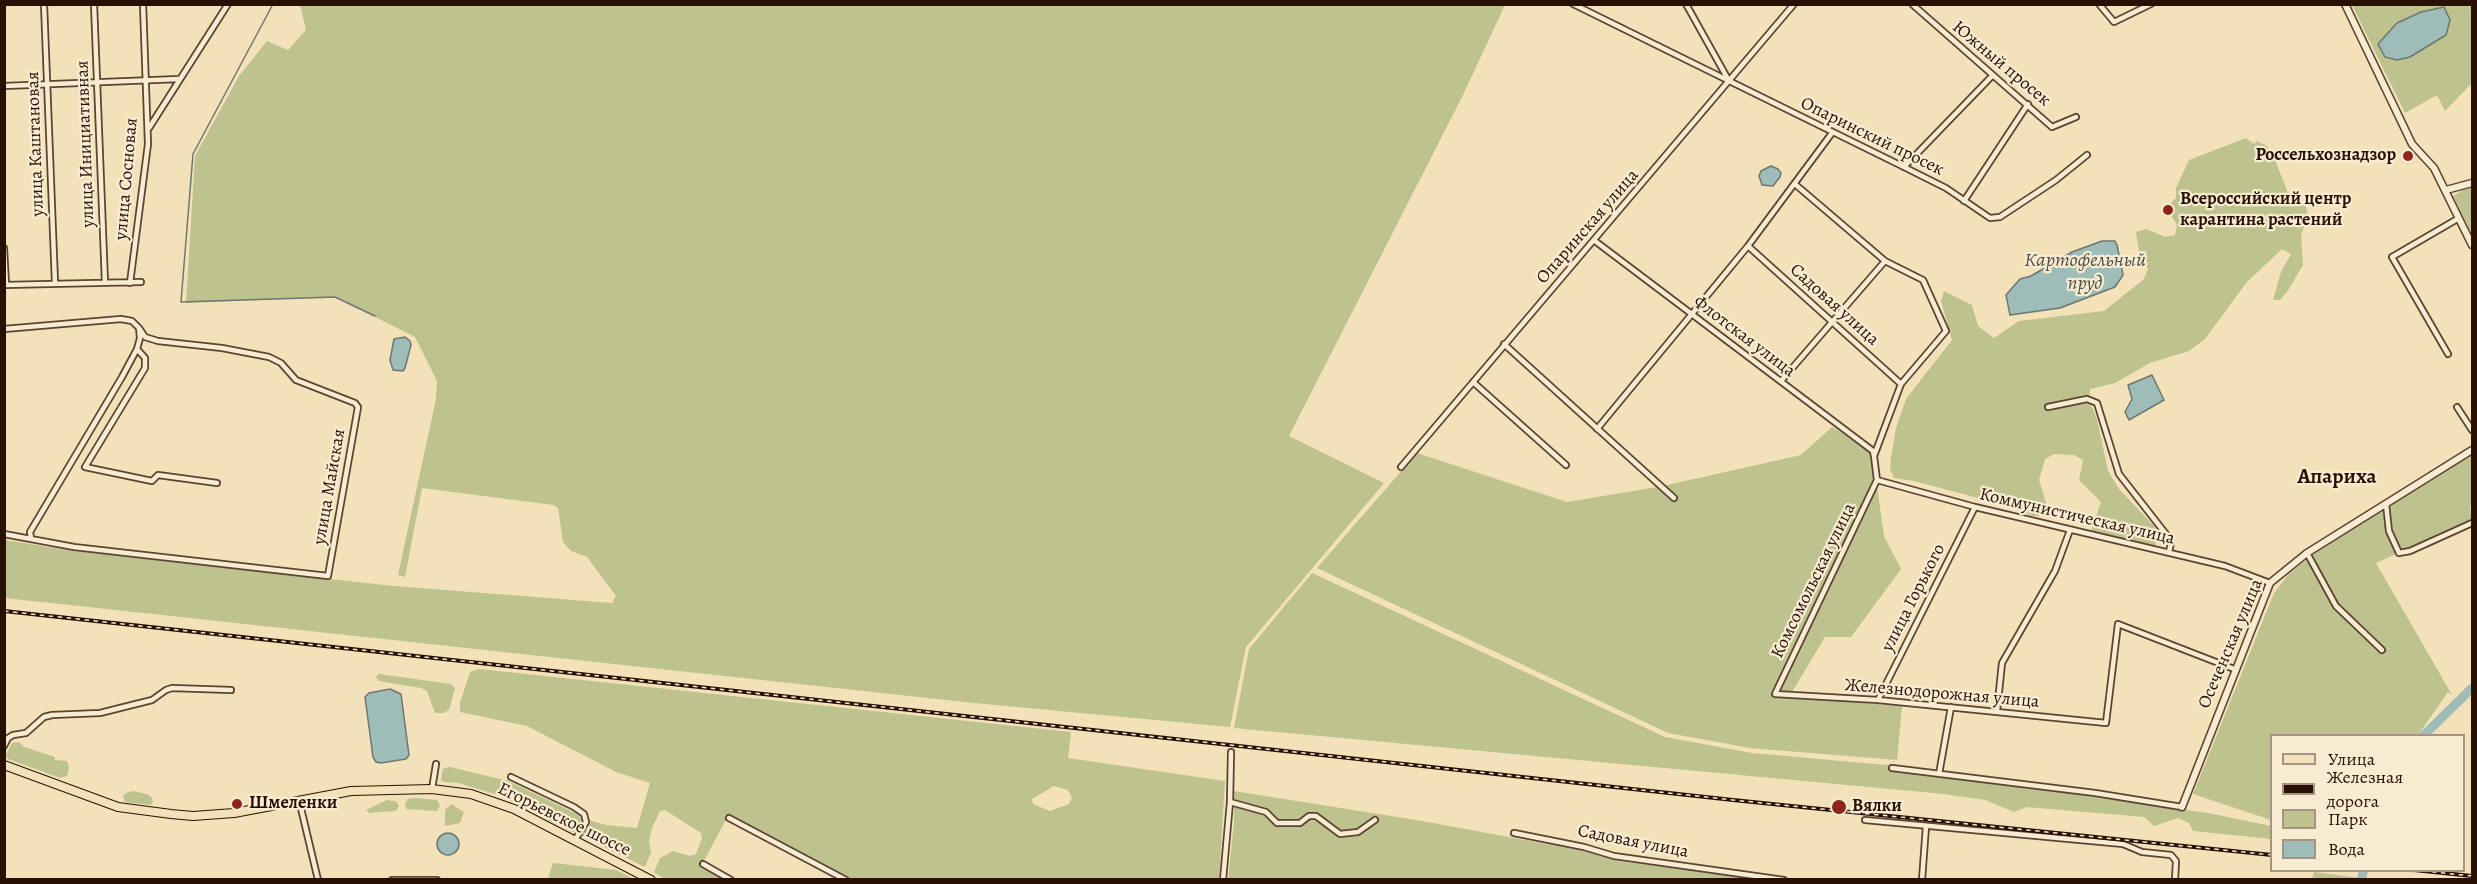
<!DOCTYPE html>
<html>
<head>
<meta charset="utf-8">
<style>
	body { margin:0 }
	#map { position:relative; width:2477px; height:884px; overflow:hidden; background:#f3e1ba; font-family:Alegreya,serif }
	canvas { display:block }
	.frame { position:absolute; inset:0; border:6px solid #291004; pointer-events:none }
	.legend { position:absolute; left:2270px; top:734px; width:195px; height:138px; box-sizing:border-box; background:#f7ecd2; border:2px solid #a59480; margin:0; padding:8px 10px; list-style:none; font-size:18px; color:#291004 }
	.legend li { display:flex; align-items:center; gap:12px; height:30px }
	.legend b { width:30px; border:2px solid #a59480 }
</style>
</head>
<body>
<div id="map">
<canvas width="2477" height="884"></canvas>
<div class="frame"></div>
<ul class="legend">
<li><b style="height:8px;background:#f3e1ba"></b>Улица</li>
<li><b style="height:8px;background:#291004"></b>Железная дорога</li>
<li><b style="height:16px;background:#bdc28e"></b>Парк</li>
<li><b style="height:16px;background:#9ebcb8"></b>Вода</li>
</ul>
</div>
<script>
const ctx = document.querySelector('canvas').getContext('2d');
ctx.lineJoin = 'round';
function paint(path, color) {
  ctx.fillStyle = color;
  ctx.fill(path, 'evenodd');
}
function shape(rows) {
  const path = new Path2D();
  for (const r of rows) {
    if (r.length === 3) {
      path.moveTo(r[0] + r[2], r[1]);
      path.arc(r[0], r[1], r[2], 0, 2 * Math.PI);
      continue;
    }
    path.moveTo(r[0], r[1]);
    for (let i = 2; i < r.length; i += 2) path.lineTo(r[i], r[i + 1]);
  }
  return path;
}
function stroke(path, color, width, dash) {
  ctx.strokeStyle = color;
  ctx.lineWidth = width;
  ctx.lineCap = dash ? 'butt' : 'round';
  ctx.setLineDash(dash || []);
  ctx.stroke(path);
}
function write(font, color, halo, rows, align = 'center') {
  ctx.font = font + ' Alegreya,serif';
  ctx.lineWidth = 4.5;
  ctx.setLineDash([]);
  ctx.textBaseline = 'middle';
  ctx.strokeStyle = halo;
  ctx.fillStyle = color;
  for (const [text, x, y, turn = 0] of rows) {
    ctx.save();
    ctx.translate(x, y);
    ctx.rotate((+turn || 0) * Math.PI / 180);
    ctx.textAlign = isNaN(turn) ? turn : align;
    if (halo) ctx.strokeText(text, 0, 0);
    ctx.fillText(text, 0, 0);
    ctx.restore();
  }
}
const green = shape([
	[300,5,1505,5,1462,97,1289,436,1384,483,1246,647,1230,727,974,703,5,598,5,540,73,551,394,586,612,603,616,596,587,557,571,551,563,542,558,508,553,505,422,488,405,577,398,575,436,399,437,381,415,337,335,297,186,303,195,156,239,76,267,41,288,50,306,30],
	[2352,5,2472,5,2471,84,2445,111,2437,95,2405,113],
	[2246,138,2254,144,2257,141,2267,146,2273,155,2288,193,2299,198,2306,206,2308,216,2301,235,2303,265,2287,292,2280,300,2273,300,2281,272,2291,254,2282,249,2246,283,2205,339,2189,351,2150,363,2115,383,2090,389,2089,400,2097,419,2108,471,2119,489,2155,527,2156,546,2091,531,2101,502,2079,480,2083,460,2074,455,2054,454,2045,459,2039,480,2048,509,2040,516,2031,516,2014,505,1997,503,1914,481,1894,478,1890,469,1891,458,1896,428,1906,399,1952,340,1941,301,1944,291,1972,305,1978,326,1994,338,2019,321,2104,311,2144,279,2148,269,2139,251,2136,232,2146,229,2165,237,2175,235,2177,225,2166,208,2176,198,2176,188,2189,160],
	[2472,185,2472,234,2453,196],
	[1832,427,1872,451,1884,536,1901,569,1851,637,1825,637,1789,697,1902,706,1897,760,1750,748,1668,733,1317,568,1417,453,1567,502,1663,486,1801,455],
	[2472,453,2472,505,2470,507,2472,520,2376,563,2452,695,2448,692,2418,735,2272,736,2271,820,2193,794,2274,593,2288,575,2314,554],
	[1312,573,1665,737,1752,753,1941,770,2067,793,2208,813,2271,826,2271,839,2193,831,2189,823,2178,818,2154,826,2144,817,2027,807,2014,812,1985,800,1944,794,1234,728,1249,649],
	[479,669,1071,732,1068,758,1225,781,1219,879,850,879,728,816,701,866,724,879,665,879,654,872,660,858,673,851,690,856,696,854,702,838,701,833,665,810,660,811,652,828,649,842,651,852,645,867,584,837,581,834,589,820,606,825,637,828,650,783,616,772,527,726,460,712,460,703,470,672],
	[1054,786,1068,790,1072,798,1069,804,1050,811,1033,804,1032,799],
	[379,674,451,684,455,688,449,710,443,713,435,713,427,691,421,688,379,681,376,677],
	[19,742,24,747,55,757,55,760,67,761,69,767,67,776,60,778,8,759,6,755,12,743],
	[450,767,508,781,577,814,581,819,580,825,578,830,573,832,501,796,458,783,445,782,441,781,442,772,444,768],
	[133,791,147,794,152,798,153,802,150,805,125,802,123,796,126,793],
	[1234,791,1422,821,1584,851,1617,861,1759,879,1228,880,1234,822],
	[416,798,437,800,440,806,437,811,406,809,405,803,408,799],
	[387,800,396,801,399,806,396,811,369,813,366,810],
	[451,804,464,812,460,823,445,826,445,810],
	[553,863,616,870,634,879,548,879],
	[2314,872,2368,879,2370,879,2312,879]
]);
const water = shape([
	[2444,7,2450,20,2446,35,2410,57,2397,60,2385,57,2378,44,2397,23,2421,12,2444,7],
	[1771,166,1778,169,1781,173,1780,177,1773,186,1762,185,1759,176,1761,171,1771,166],
	[2102,241,2115,241,2117,245,2123,275,2115,287,2060,308,2010,315,2006,295,2020,279,2031,276,2072,252,2102,241],
	[405,337,410,341,411,345,405,368,403,371,393,370,390,360,394,339,405,337],
	[2152,375,2164,400,2129,420,2125,412,2132,399,2128,385,2152,375],
	[390,689,401,694,409,755,406,759,381,763,376,762,373,757,365,697,369,693,390,689],
	[448,844,11]
]);
const stream = shape([
	[273,4,193,154,181,302,335,297,375,316]
]);
const river = shape([
	[2423,736,2472,688],
	[2361,880,2363,873]
]);
const minor = shape([
	[44,4,55,283],
	[94,4,105,283],
	[1573,4,1904,167,1946,188,1990,218,2000,217,2056,180,2087,155],
	[1686,4,1729,81],
	[1912,4,2052,127,2076,117],
	[2099,4,2114,22,2151,4],
	[4,86,179,79],
	[149,128,228,4],
	[1904,167,1992,76],
	[1796,185,1885,261,1923,280,1946,331,1901,384,1874,456,1877,480],
	[1964,201,2028,104],
	[1595,241,1873,451,1874,456],
	[1748,246,1901,384],
	[4,248,6,284],
	[130,283,148,144,143,4],
	[4,285,141,282],
	[4,329,121,319,132,321,139,328,140,338,137,349,122,377,30,532,31,538],
	[1504,344,1674,498],
	[137,349,145,358,145,368,85,467,152,481,158,475,217,483],
	[2448,354,2392,257,2459,218],
	[1781,381,1885,261],
	[1473,382,1566,465],
	[2048,407,2087,399,2097,403,2119,474,2169,538,2171,543,2169,552],
	[2457,407,2472,430],
	[1597,429,1748,246,1832,133],
	[1401,467,1794,4],
	[1877,480,1775,694,1878,700,2106,723,2118,624,2234,669],
	[1877,480,1975,507,2225,566,2270,583],
	[2386,504,2389,531,2399,553,2410,551,2472,523],
	[4,534,74,547,328,576,358,407,355,403,296,380,281,363,269,357,222,348,158,341,145,337,139,328],
	[2307,553,2336,606,2382,650],
	[1878,700,1975,507],
	[1997,711,2002,663,2055,571,2070,530],
	[4,746,8,738,13,735,26,733,44,717,52,715,100,713,152,700,166,690,172,688,231,690],
	[1892,768,2095,793,2182,807],
	[1939,774,1951,707],
	[511,777,574,807,584,814,586,822,575,840],
	[432,789,436,764],
	[299,800,318,880],
	[1230,802,1266,812,1277,823,1300,823,1309,816,1316,816,1340,834,1358,832,1375,820],
	[729,818,846,880],
	[1865,820,2123,844,2142,852,2171,855,2176,861,2175,880],
	[1514,833,1584,847,1614,856,1784,880],
	[703,864,731,880],
	[392,880,437,880],
	[1223,880,1230,802,1231,752],
	[1922,880,1926,826]
]);
const tertiary = shape([
	[2345,4,2412,144,2434,168,2472,245],
	[2446,190,2472,183],
	[2182,807,2270,583,2307,553,2472,450]
]);
const primary = shape([
	[4,765,118,807,171,814,193,816,234,813,351,791,432,789,471,794,514,809,651,880]
]);
const rail = shape([
	[4,611,1733,800,2272,855],
	[2414,870,2472,876]
]);
const markers = [
	[2408,156,6,"#8f2418"],
	[2168,210,6,"#8f2418"],
	[237,804,6,"#8f2418"],
	[1839,807,8,"#8f2418"]
];
const streetNames = [
	["Южный просек",2001,64,40],
	["Опаринский просек",1872,137,26],
	["улица Каштановая",36,144,-92],
	["улица Инициативная",86,144,-92],
	["улица Сосновая",127,179,-85],
	["Опаринская улица",1588,227,-49],
	["Садовая улица",1834,305,42],
	["Флотская улица",1744,337,37],
	["улица Майская",330,487,-80],
	["Коммунистическая улица",2077,517,13],
	["Комсомольская улица",1814,581,-64],
	["улица Горького",1914,598,-63],
	["Осеченская улица",2231,644,-67],
	["Железнодорожная улица",1942,694,5],
	["Егорьевское шоссе",564,820,26],
	["Садовая улица",1633,842,11]
];
const poiNames = [
	["Россельхознадзор",2396,156,"right"],
	["Всероссийский центр",2180,200],
	["карантина растений",2180,221],
	["Шмеленки",249,804],
	["Вялки",1852,807]
];
const waterNames = [
	["Картофельный",2085,261],
	["пруд",2085,284]
];
const quarterNames = [
	["Апариха",2337,478]
];
paint(green, '#bdc28e');
paint(water, '#9ebcb8');
stroke(water, '#6f7770', 1.5);
stroke(stream, '#6f7770', 1.5);
stroke(river, '#9ebcb8', 9);
stroke(minor, '#5c4432', 8);
stroke(tertiary, '#5c4432', 9);
stroke(primary, '#291004', 10);
stroke(minor, '#f7ecd2', 4.5);
stroke(tertiary, '#f7ecd2', 6);
stroke(primary, '#f3e1ba', 8);
stroke(rail, '#291004', 4);
stroke(rail, '#f7ecd2', 1.5, [4.5]);
for (const [x, y, r, color] of markers) {
  const dot = new Path2D();
  dot.arc(x, y, r, 0, 2 * Math.PI);
  ctx.fillStyle = color;
  ctx.fill(dot);
  stroke(dot, '#f7ecd2', 2);
}
write('18px', '#291004', '#f7ecd2', streetNames);
write('bold 18px', '#291004', '#f7ecd2', poiNames, 'left');
write('italic 20px', '#524c43', '#f7ecd2', waterNames);
write('bold 21px', '#291004', '#f7ecd2', quarterNames);
</script>
</body>
</html>
